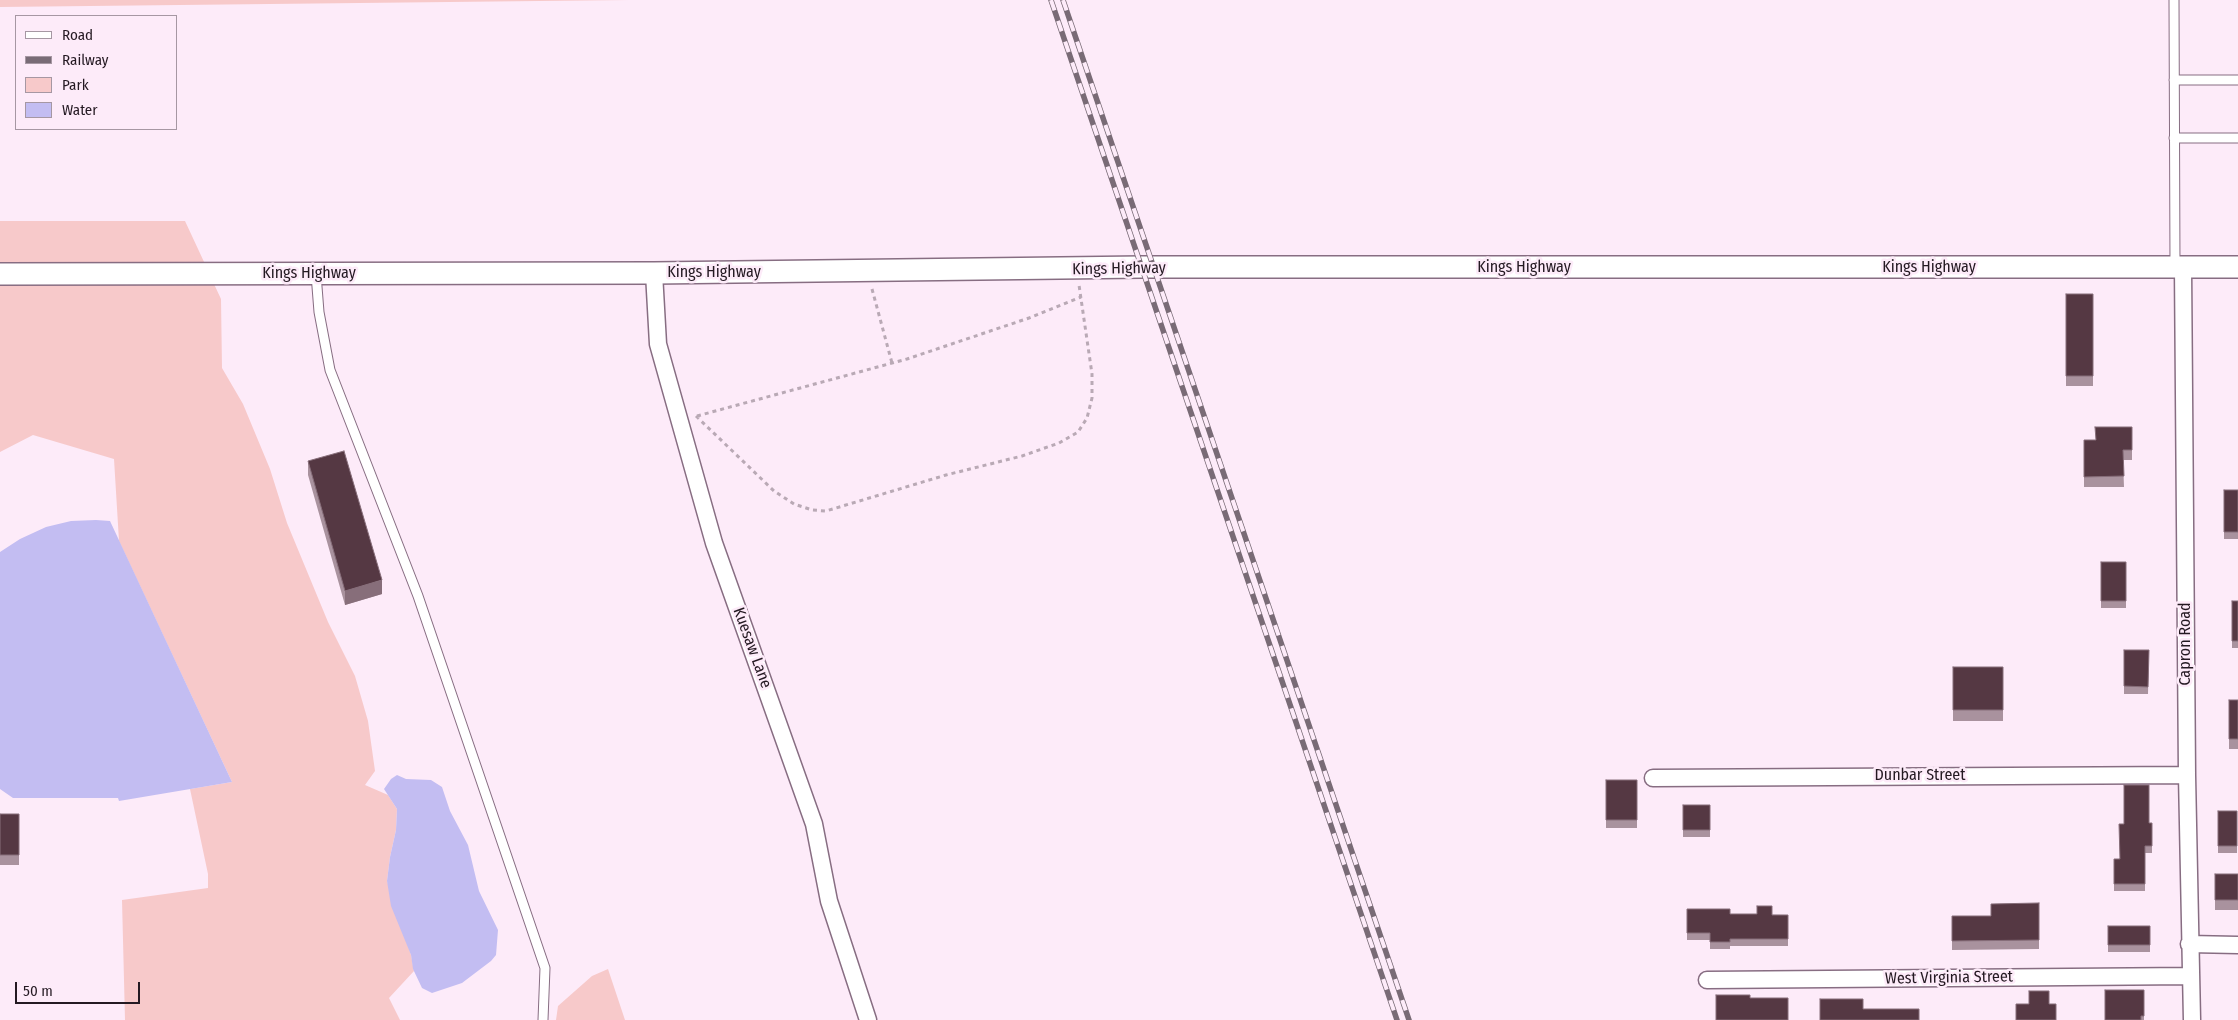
<!DOCTYPE html>
<html>
<head>
<meta charset="utf-8">
<style>
	body { margin:0 }
	#map { position:relative; width:2238px; height:1020px; overflow:hidden; background:#fdebf9; font-family:"Fira Sans Condensed",sans-serif }
	canvas { display:block }
	.legend { position:absolute; left:15px; top:15px; width:162px; height:115px; box-sizing:border-box; background:#fdebf9; border:1px solid #a697a3; margin:0; padding:6px 9px; list-style:none; font-size:15px; color:#241922 }
	.legend li { display:flex; align-items:center; gap:10px; height:25px }
	.legend b { width:25px; border:1px solid #a697a3 }
	.scale { position:absolute; left:15px; top:982px; width:125px; height:22px; box-sizing:border-box; border:2px solid #241922; border-top:0; padding-left:6px; font-size:15px; line-height:18px; white-space:nowrap; color:#241922; -webkit-text-stroke:4px #fdebf9; paint-order:stroke }
</style>
</head>
<body>
<div id="map">
<canvas width="2238" height="1020"></canvas>
<ul class="legend">
<li><b style="height:6px;background:#fff"></b>Road</li>
<li><b style="height:6px;background:#796b76"></b>Railway</li>
<li><b style="height:14px;background:#f7c9ca"></b>Park</li>
<li><b style="height:14px;background:#c3bdf2"></b>Water</li>
</ul>
<div class="scale">50 m</div>
</div>
<script>
const ctx = document.querySelector('canvas').getContext('2d');
ctx.lineJoin = 'round';
function paint(path, color) {
  ctx.fillStyle = color;
  ctx.fill(path, 'evenodd');
}
function shape(rows) {
  const path = new Path2D();
  for (const r of rows) {
    path.moveTo(r[0], r[1]);
    for (let i = 2; i < r.length; i += 2) path.lineTo(r[i], r[i + 1]);
  }
  return path;
}
function stroke(path, color, width, dash) {
  ctx.strokeStyle = color;
  ctx.lineWidth = width;
  ctx.lineCap = dash ? 'butt' : 'round';
  ctx.setLineDash(dash || []);
  ctx.stroke(path);
}
function write(font, color, halo, rows, align = 'center') {
  ctx.font = font + ' "Fira Sans Condensed",sans-serif';
  ctx.lineWidth = 5;
  ctx.setLineDash([]);
  ctx.textBaseline = 'middle';
  ctx.strokeStyle = halo;
  ctx.fillStyle = color;
  for (const [text, x, y, turn = 0] of rows) {
    ctx.save();
    ctx.translate(x, y);
    ctx.rotate((+turn || 0) * Math.PI / 180);
    ctx.textAlign = isNaN(turn) ? turn : align;
    if (halo) ctx.strokeText(text, 0, 0);
    ctx.fillText(text, 0, 0);
    ctx.restore();
  }
}
const green = shape([
	[0,0,629,0,0,7],
	[0,221,185,221,205,264,0,265],
	[0,284,214,284,221,299,222,368,243,404,270,469,287,523,328,622,355,676,368,721,375,771,365,785,388,795,397,809,396,830,390,857,387,881,411,955,414,971,389,998,400,1020,125,1020,122,900,208,888,208,874,190,789,232,782,119,541,114,459,33,435,0,452],
	[608,969,625,1020,556,1020,558,1006,592,976]
]);
const water = shape([
	[96,520,110,521,232,782,119,801,118,798,13,798,0,789,0,552,20,539,46,527,71,521],
	[397,775,406,779,431,780,442,787,450,811,468,845,479,891,498,930,496,955,491,961,462,983,432,993,422,988,413,969,411,955,391,906,387,881,390,857,396,830,397,809,384,789,391,779]
]);
const path = shape([
	[872,289,892,363],
	[696,416,774,491,794,504,812,510,826,511,946,475,1022,456,1059,443,1078,432,1087,418,1092,398,1092,374,1079,285],
	[697,416,907,359,1029,318,1081,297]
]);
const service = shape([
	[2174,0,2175,267],
	[2174,80,2238,80],
	[2174,138,2238,138],
	[316,274,319,312,330,370,418,596,545,968,543,1020]
]);
const minor = shape([
	[2183,267,2187,775,2192,1020],
	[654,273,658,344,714,543,814,824,829,901,868,1020],
	[1653,778,2187,775],
	[2189,944,2238,945],
	[1707,980,2191,976]
]);
const tertiary = shape([
	[0,274,654,273,1142,267,2238,267]
]);
const rail = shape([
	[1051,0,1397,1020],
	[1063,0,1409,1020]
]);
const wall = shape([
	[2066,294,2093,294,2093,386,2066,386],
	[2132,427,2132,460,2123,460,2124,487,2084,487,2084,440,2096,440],
	[308,461,382,594,345,605,308,475],
	[2224,490,2238,490,2238,539,2224,539],
	[2101,562,2126,562,2126,608,2101,608],
	[2232,601,2238,601,2238,648,2232,648],
	[2124,650,2149,650,2148,694,2124,694],
	[1953,667,2003,667,2003,721,1953,721],
	[2229,700,2238,700,2238,749,2229,749],
	[1606,780,1637,780,1637,828,1606,828],
	[1683,805,1710,805,1710,837,1683,837],
	[2218,811,2237,811,2237,853,2218,853],
	[0,814,19,814,19,865,0,865],
	[2149,823,2152,823,2152,853,2145,853,2145,891,2114,891,2114,859,2119,859],
	[2215,874,2238,874,2238,910,2215,910],
	[2039,903,2039,949,1952,950,1952,916,1991,916],
	[1687,909,1730,914,1788,915,1788,946,1730,946,1730,949,1710,949,1710,940,1687,940],
	[2108,926,2150,926,2150,952,2108,952],
	[2144,990,2144,1020,2105,1020]
]);
const shadedWall = shape([
	[382,580,382,594,345,605,345,591]
]);
const building = shape([
	[2066,294,2093,294,2093,376,2066,376,2066,294],
	[2095,427,2132,427,2132,450,2123,450,2124,476,2084,477,2084,440,2096,440,2095,427],
	[344,451,382,580,345,591,308,461,344,451],
	[2224,490,2238,490,2238,532,2224,532,2224,490],
	[2101,562,2126,562,2126,601,2101,601,2101,562],
	[2232,601,2238,601,2238,641,2232,641,2232,601],
	[2124,650,2149,650,2148,687,2124,686,2124,650],
	[1953,667,2003,667,2003,710,1953,710,1953,667],
	[2229,700,2238,700,2238,739,2229,739,2229,700],
	[1606,780,1637,780,1637,820,1606,820,1606,780],
	[2124,785,2149,785,2149,823,2152,823,2152,846,2145,846,2145,884,2114,884,2114,859,2120,859,2119,824,2124,824,2124,785],
	[1683,805,1710,805,1710,830,1683,830,1683,805],
	[2218,811,2237,811,2237,846,2218,846,2218,811],
	[0,814,19,814,19,855,0,855,0,814],
	[2215,874,2238,874,2238,900,2215,900,2215,874],
	[2039,903,2039,940,1952,941,1952,916,1991,916,1991,904,2039,903],
	[1757,906,1772,906,1772,915,1788,915,1788,939,1730,939,1730,942,1710,942,1710,933,1687,933,1687,909,1730,909,1730,914,1757,914,1757,906],
	[2108,926,2150,926,2150,945,2108,945,2108,926],
	[2105,990,2144,990,2144,1016,2141,1016,2141,1020,2105,1020,2105,990],
	[2029,991,2049,991,2049,1004,2056,1004,2056,1020,2016,1020,2016,1004,2029,1004,2029,991],
	[1716,995,1750,995,1750,998,1788,998,1788,1020,1716,1020,1716,995],
	[1820,999,1863,999,1863,1009,1919,1009,1919,1020,1820,1020,1820,999]
]);
const streetNames = [
	["Kings Highway",1524,268],
	["Kings Highway",1929,268],
	["Kings Highway",1119,269,-1],
	["Kings Highway",714,273],
	["Kings Highway",309,274],
	["Capron Road",2186,644,-90],
	["Kuesaw Lane",752,648,70],
	["Dunbar Street",1920,776],
	["West Virginia Street",1949,978,-1]
];
paint(green, '#f7c9ca');
paint(water, '#c3bdf2');
stroke(service, '#876d82', 11);
stroke(minor, '#876d82', 19);
stroke(tertiary, '#876d82', 24);
stroke(path, '#b9a9b5', 3, [4, 4]);
stroke(service, '#fff', 9);
stroke(minor, '#fff', 16);
stroke(tertiary, '#fff', 21);
stroke(rail, '#796b76', 5.5);
stroke(rail, '#fdebf9', 4, [11]);
paint(wall, '#a9929e');
paint(shadedWall, '#876e7a');
paint(building, '#553843');
stroke(building, '#876e7a', 1);
write('16px', '#241922', '#fdebf9', streetNames);
</script>
</body>
</html>
